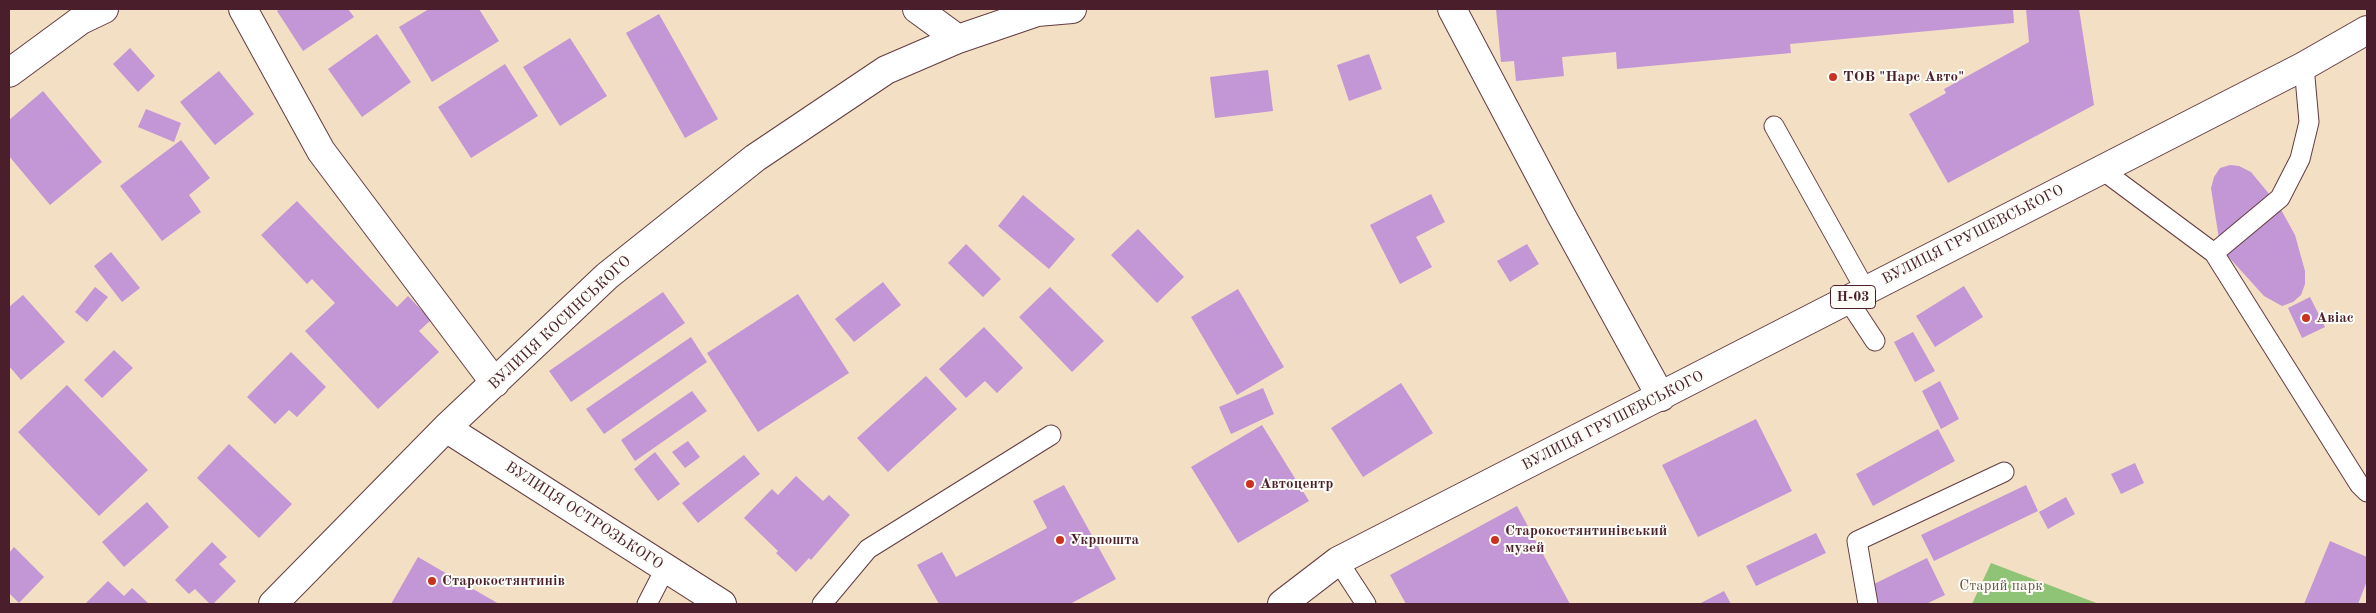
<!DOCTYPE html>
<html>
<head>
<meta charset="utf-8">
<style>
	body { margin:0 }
	#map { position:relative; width:2376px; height:613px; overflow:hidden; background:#f3dfc3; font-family:"Old Standard TT",serif }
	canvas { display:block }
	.frame { position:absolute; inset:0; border:10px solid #4a1f2b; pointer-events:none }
</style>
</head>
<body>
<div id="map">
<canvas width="2376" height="613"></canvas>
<div class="frame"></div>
</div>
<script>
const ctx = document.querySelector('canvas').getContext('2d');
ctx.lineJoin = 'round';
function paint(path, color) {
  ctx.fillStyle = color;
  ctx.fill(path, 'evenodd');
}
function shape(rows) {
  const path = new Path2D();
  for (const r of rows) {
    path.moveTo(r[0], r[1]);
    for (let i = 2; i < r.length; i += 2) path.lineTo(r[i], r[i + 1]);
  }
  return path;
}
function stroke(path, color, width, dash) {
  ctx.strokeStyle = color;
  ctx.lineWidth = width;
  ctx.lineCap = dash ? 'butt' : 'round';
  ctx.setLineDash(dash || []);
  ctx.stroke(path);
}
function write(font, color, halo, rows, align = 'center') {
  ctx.font = font + ' "Old Standard TT",serif';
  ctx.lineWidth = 4;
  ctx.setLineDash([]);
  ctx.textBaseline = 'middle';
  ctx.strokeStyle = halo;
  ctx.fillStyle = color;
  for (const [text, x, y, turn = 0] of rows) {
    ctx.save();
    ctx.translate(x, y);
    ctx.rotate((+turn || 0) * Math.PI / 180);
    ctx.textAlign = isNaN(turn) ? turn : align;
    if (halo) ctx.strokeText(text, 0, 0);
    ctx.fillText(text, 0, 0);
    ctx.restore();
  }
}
const green = shape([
	[1991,563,2099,604,1972,604]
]);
const building = shape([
	[280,9,348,9,354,17,303,51,277,11],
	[429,9,479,9,499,41,432,82,399,27],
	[1496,9,2013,9,2014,23,1790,44,1791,53,1617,69,1616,52,1562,57,1564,76,1516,81,1514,61,1501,62],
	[2026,9,2079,9,2094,105,1948,183,1909,114,1946,93,1944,89,2029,42],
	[659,14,718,119,685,138,626,33],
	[377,34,411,82,362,117,328,69],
	[570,38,607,96,560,126,523,67],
	[130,48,155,76,138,92,113,64],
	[1369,54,1382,89,1349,101,1337,65],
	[505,64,538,116,471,158,438,107],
	[1268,70,1273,111,1215,118,1210,77],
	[219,71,254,114,215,145,180,102],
	[43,91,102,162,50,205,9,156,9,120],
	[146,109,181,123,174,142,138,127],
	[181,140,210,178,189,195,201,212,162,241,120,186],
	[2230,165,2239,166,2251,172,2279,206,2295,235,2305,271,2305,284,2301,295,2293,302,2282,306,2264,296,2225,253,2219,239,2211,188,2214,177,2220,168],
	[1431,194,1445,222,1416,237,1432,267,1400,284,1370,225],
	[1023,195,1075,239,1049,269,998,226],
	[297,201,397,307,408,296,431,320,419,331,439,352,378,409,305,331,335,303,312,279,307,284,261,235],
	[1138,229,1184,277,1157,303,1111,255],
	[966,244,1001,279,983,297,948,263],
	[1527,244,1539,264,1510,282,1497,261],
	[111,252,140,288,122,302,94,266],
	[883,282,901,305,854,342,835,319],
	[1964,286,1983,317,1935,347,1916,316],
	[95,287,108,297,87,322,75,312],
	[1050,287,1104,341,1072,372,1019,317],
	[1238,289,1284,367,1237,395,1191,317],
	[663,292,685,323,571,402,549,371],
	[798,294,849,373,758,432,707,353],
	[23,295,65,342,21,380,9,366,9,307],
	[2310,297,2325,327,2302,338,2288,308],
	[984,327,1023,368,997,393,985,381,966,398,939,369],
	[1913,332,1935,371,1915,382,1894,342],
	[691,337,707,362,604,434,586,409],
	[114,350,133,368,102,398,84,380],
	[291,352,326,387,297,417,289,410,275,424,247,397],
	[926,376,957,409,888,472,857,438],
	[1940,381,1959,419,1941,429,1922,391],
	[1401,383,1433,433,1363,477,1331,428],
	[67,385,148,470,99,516,18,432],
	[1263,388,1274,414,1231,434,1219,407],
	[692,391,707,411,635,461,621,440],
	[1756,419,1792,491,1698,537,1662,465],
	[1262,425,1309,501,1238,543,1191,467],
	[1938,429,1955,461,1873,506,1856,474],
	[688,441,700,457,685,468,672,452],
	[229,444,292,504,259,538,197,478],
	[655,452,680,484,658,501,634,469],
	[744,455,760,474,698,523,682,503],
	[2135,463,2144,483,2121,494,2111,474],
	[796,476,823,501,829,495,850,515,811,560,809,558,796,572,776,553,778,551,744,518,772,489,778,495],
	[1064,485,1116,579,1070,604,939,604,917,565,942,552,956,577,1047,528,1033,501],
	[2026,485,2038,511,1934,561,1921,535],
	[2066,497,2075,514,2048,529,2039,512],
	[147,502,169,527,124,567,102,542],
	[1517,506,1570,604,1406,604,1390,575],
	[1816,533,1826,553,1756,586,1746,566],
	[2330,541,2367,557,2367,581,2358,604,2304,604],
	[212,542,227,557,219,564,236,581,213,604,210,604,195,589,189,594,175,580],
	[14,547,44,577,19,603,9,593,9,553],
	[418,557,499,604,391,604],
	[1927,558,1945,595,1926,604,1879,604,1870,586],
	[108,581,124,596,132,588,149,604,85,604],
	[1724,591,1731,604,1699,604]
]);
const lane = shape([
	[1774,126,1866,291],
	[2101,169,2214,253,2359,484,2367,492],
	[2214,253,2280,198,2300,159,2309,122,2304,66],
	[1848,300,1875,341],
	[1338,561,1366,604],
	[647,604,665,569],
	[822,604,868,549,1051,435],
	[1868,604,1857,541,2004,472]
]);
const street = shape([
	[243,9,321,151,495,383],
	[917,9,958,39],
	[1452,9,1561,215,1661,397],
	[9,73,81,20,104,9],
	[446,428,722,604],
	[273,604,446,428,607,276,755,158,886,70,958,39,1037,12,1072,9]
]);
const primary = shape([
	[1282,604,1338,561,2304,66,2367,30]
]);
const markers = [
	[1833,77,5,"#c8321e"],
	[2306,318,5,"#c8321e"],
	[1250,484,5,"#c8321e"],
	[1060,540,5,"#c8321e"],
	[1495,540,5,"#c8321e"],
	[432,581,5,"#c8321e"]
];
const shields = [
	[1853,297,45]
];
const shieldNames = [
	["Н-03",1853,297]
];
const poiNames = [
	["ТОВ \"Нарс Авто\"",1843,77],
	["Авіас",2316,318],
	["Автоцентр",1260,484],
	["Старокостянтинівський",1505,531],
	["музей",1505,548],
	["Укрпошта",1070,540],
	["Старокостянтинів",442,581]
];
const streetNames = [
	["ВУЛИЦЯ ГРУШЕВСЬКОГО",1973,235,-27],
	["ВУЛИЦЯ КОСИНСЬКОГО",560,323,-43],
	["ВУЛИЦЯ ГРУШЕВСЬКОГО",1613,421,-27],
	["ВУЛИЦЯ ОСТРОЗЬКОГО",584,516,33]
];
const parkNames = [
	["Старий парк",2001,586]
];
paint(green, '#8fc375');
paint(building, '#c396d6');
stroke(lane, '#633c42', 21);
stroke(street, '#633c42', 30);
stroke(primary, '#633c42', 30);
stroke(lane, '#fff', 19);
stroke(street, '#fff', 28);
stroke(primary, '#fff', 28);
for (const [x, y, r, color] of markers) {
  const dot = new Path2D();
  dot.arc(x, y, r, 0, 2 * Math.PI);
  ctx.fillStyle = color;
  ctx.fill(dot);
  stroke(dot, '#fdfcf7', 2);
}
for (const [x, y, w] of shields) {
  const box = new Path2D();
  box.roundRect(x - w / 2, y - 11.5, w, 23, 4);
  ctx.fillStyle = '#fdfcf7';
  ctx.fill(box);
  stroke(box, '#4a1f2b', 1);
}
write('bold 14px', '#4a1f2b', null, shieldNames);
write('bold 15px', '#4a1f2b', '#fdfcf7', poiNames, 'left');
write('15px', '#4a1f2b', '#fdfcf7', streetNames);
write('15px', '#625845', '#fdfcf7', parkNames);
</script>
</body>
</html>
